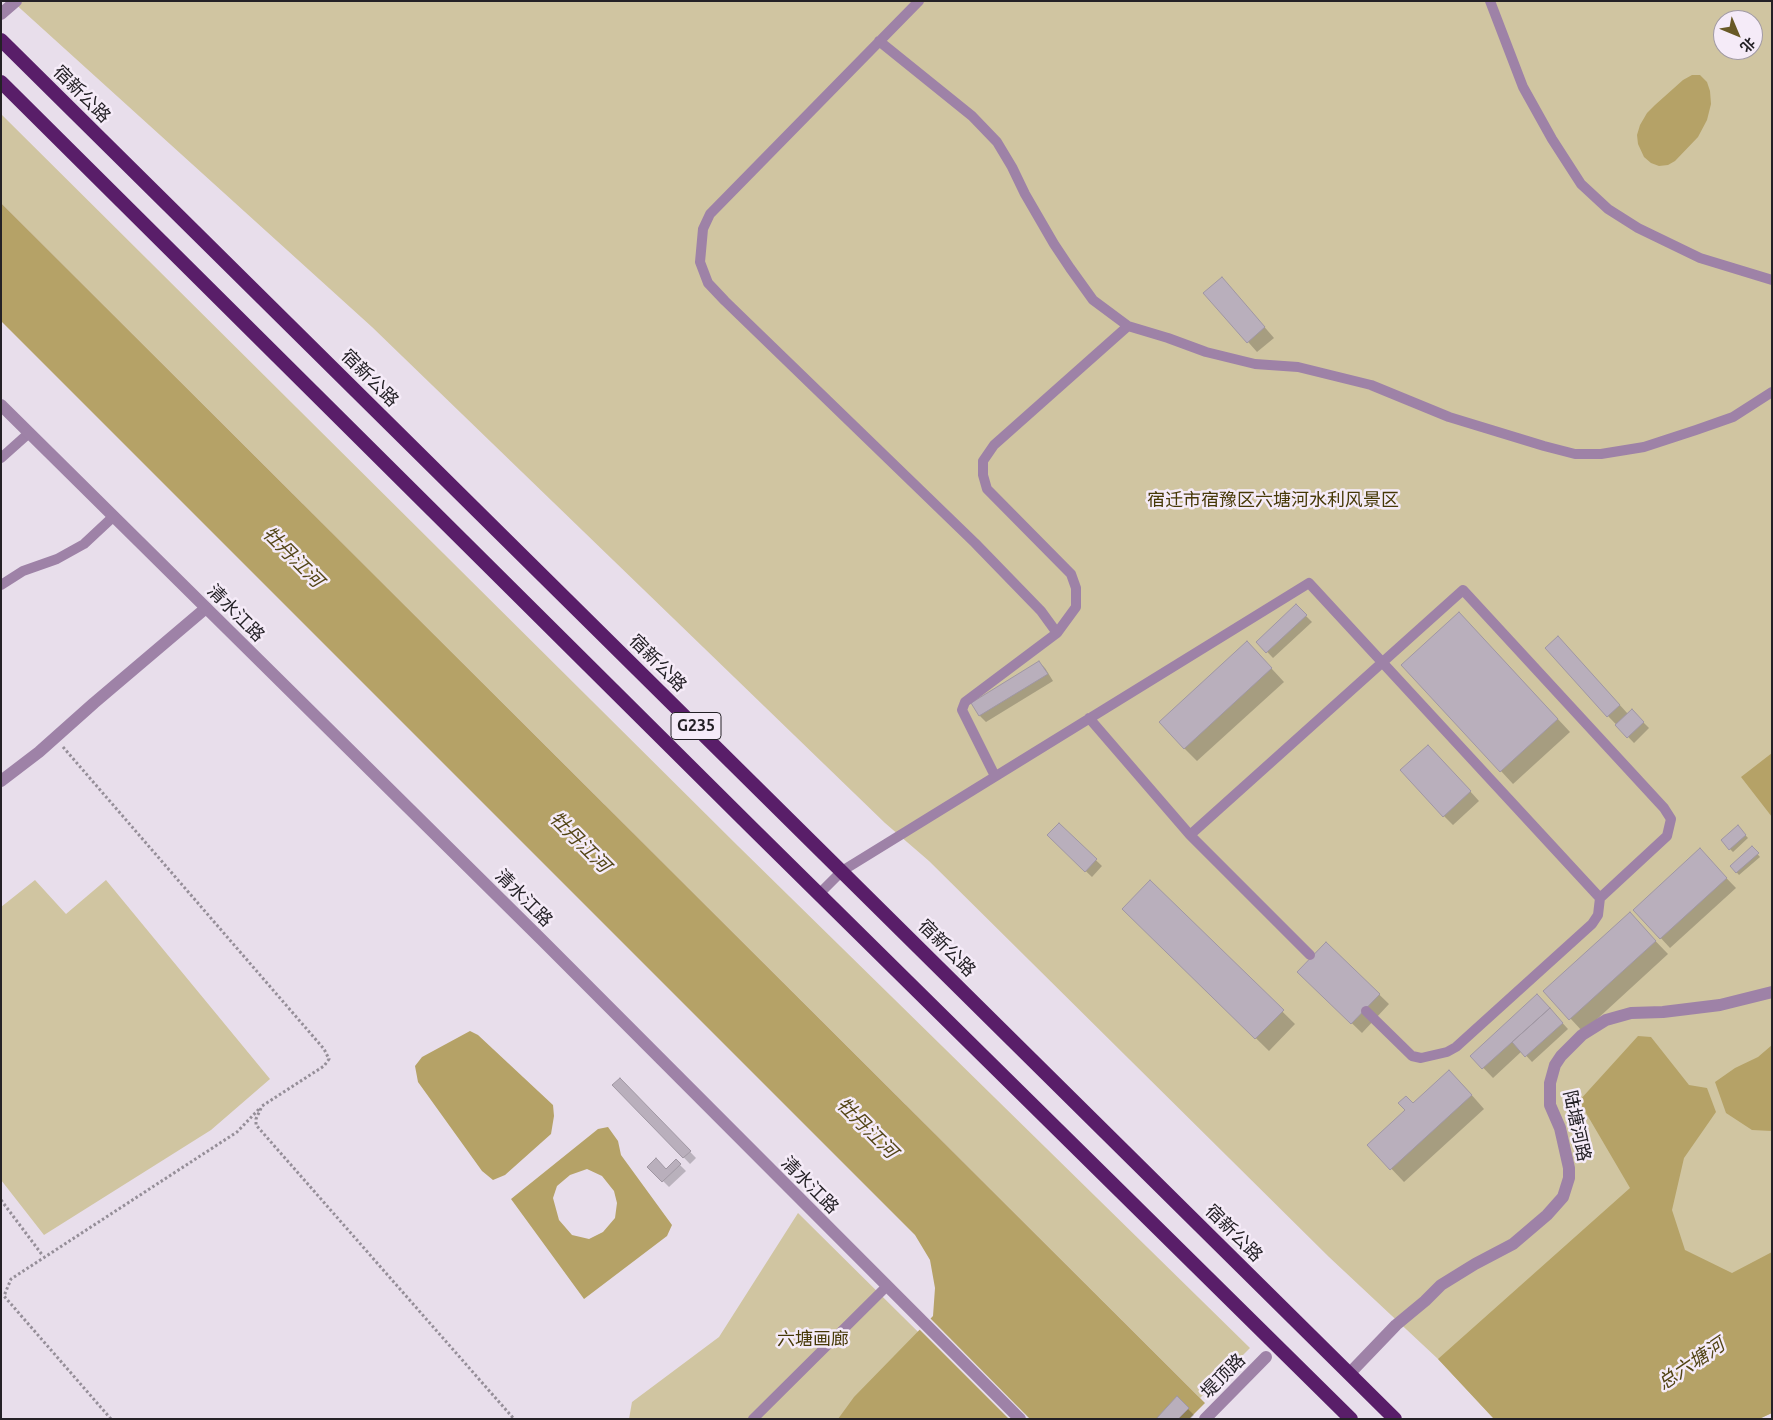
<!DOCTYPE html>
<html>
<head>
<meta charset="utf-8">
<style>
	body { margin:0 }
	#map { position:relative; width:1773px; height:1420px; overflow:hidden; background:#e8deeb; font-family:Ubuntu,"Noto Sans SC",sans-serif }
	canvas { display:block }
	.frame { position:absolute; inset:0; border:2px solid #242126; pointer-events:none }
	.north { position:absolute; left:1713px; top:10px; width:50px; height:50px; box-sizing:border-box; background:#f5ebf8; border:1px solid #a19aa4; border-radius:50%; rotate:135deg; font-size:14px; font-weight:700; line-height:20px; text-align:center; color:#242126 }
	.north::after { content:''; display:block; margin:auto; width:18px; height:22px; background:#685926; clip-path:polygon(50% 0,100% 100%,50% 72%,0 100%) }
</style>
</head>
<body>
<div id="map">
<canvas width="1773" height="1420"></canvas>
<div class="frame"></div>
<div class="north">北</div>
</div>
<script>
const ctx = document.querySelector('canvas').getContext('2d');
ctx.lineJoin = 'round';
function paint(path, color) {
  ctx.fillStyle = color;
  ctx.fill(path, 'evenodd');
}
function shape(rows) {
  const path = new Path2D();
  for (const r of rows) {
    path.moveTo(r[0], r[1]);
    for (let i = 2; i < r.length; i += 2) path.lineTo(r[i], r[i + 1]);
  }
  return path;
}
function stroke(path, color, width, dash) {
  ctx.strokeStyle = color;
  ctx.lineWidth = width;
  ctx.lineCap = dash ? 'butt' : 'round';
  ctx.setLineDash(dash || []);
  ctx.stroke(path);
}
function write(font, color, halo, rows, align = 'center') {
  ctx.font = font + ' Ubuntu,"Noto Sans SC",sans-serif';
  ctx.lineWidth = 5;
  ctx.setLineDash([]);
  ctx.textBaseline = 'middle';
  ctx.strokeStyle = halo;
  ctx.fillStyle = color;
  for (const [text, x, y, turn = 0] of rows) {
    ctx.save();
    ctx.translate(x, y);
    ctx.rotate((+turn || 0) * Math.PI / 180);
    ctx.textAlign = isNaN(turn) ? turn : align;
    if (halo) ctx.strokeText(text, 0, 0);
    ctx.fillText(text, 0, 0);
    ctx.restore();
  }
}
const green = shape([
	[12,1,1772,1,1772,1413,1759,1419,1494,1419,1438,1359,1329,1257,929,861,885,823,372,327],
	[1723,20,1753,20,1753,50,1723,50],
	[1,114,738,846,1250,1348,1200,1398,1,203],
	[35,880,66,914,106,880,270,1079,211,1130,44,1235,1,1180,1,907],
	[798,1213,1006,1419,629,1419,632,1402,719,1337]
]);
const water = shape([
	[1692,75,1700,75,1707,82,1710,91,1711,104,1707,120,1698,137,1675,161,1668,165,1659,166,1651,163,1644,157,1638,144,1637,135,1640,125,1647,113,1655,105,1683,80],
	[1,203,1205,1403,1189,1419,838,1419,854,1397,933,1316,935,1288,930,1260,915,1235,1,321],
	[1772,753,1772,817,1741,777],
	[470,1031,478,1035,553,1105,554,1116,551,1134,505,1175,493,1180,482,1171,418,1082,415,1066,422,1057],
	[1638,1036,1651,1037,1689,1085,1707,1088,1716,1112,1684,1158,1672,1210,1685,1250,1732,1273,1772,1252,1772,1413,1759,1419,1494,1419,1438,1359,1630,1188,1579,1101],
	[1772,1045,1772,1131,1752,1130,1726,1113,1715,1082,1735,1068,1758,1057],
	[608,1127,618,1141,621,1155,672,1225,667,1236,584,1299,511,1199,598,1129],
	[587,1169,602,1176,614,1191,617,1203,615,1218,603,1232,589,1239,572,1235,559,1220,553,1198,557,1186,570,1175]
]);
const pier = shape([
	[929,1317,1030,1419,1009,1419,918,1328]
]);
const shadow = shape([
	[1222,278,1274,338,1257,352,1205,293],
	[1296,606,1312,622,1273,658,1258,642],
	[1459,613,1570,732,1513,784,1403,665],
	[1567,647,1628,714,1632,711,1649,728,1634,743,1608,716],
	[1260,656,1284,682,1197,761,1184,748],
	[1039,662,1045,668,1053,681,986,722,980,716,973,703],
	[1438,756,1479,801,1453,825,1444,816],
	[1059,825,1102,866,1092,877,1048,835],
	[1738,827,1748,838,1733,852,1722,841],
	[1752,848,1760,857,1739,875,1731,866],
	[1709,860,1736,888,1670,948,1635,910],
	[1150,882,1295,1024,1269,1051,1124,909],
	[1642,927,1668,954,1583,1032,1545,991],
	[1326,943,1389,1004,1362,1033,1299,972],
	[1547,1006,1568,1029,1532,1062,1522,1051,1493,1078,1472,1056],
	[620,1079,696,1158,690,1164,614,1085],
	[1462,1084,1484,1109,1404,1182,1369,1145,1413,1104],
	[676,1161,686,1171,669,1187,649,1167,666,1170],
	[1177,1398,1194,1415,1190,1419,1158,1419]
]);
const building = shape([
	[1222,277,1265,327,1247,343,1203,293,1222,277],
	[1296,604,1307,615,1266,653,1256,642,1296,604],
	[1459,612,1558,719,1500,772,1401,665,1459,612],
	[1558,636,1620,705,1607,717,1545,648,1558,636],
	[1247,641,1272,668,1184,749,1159,722,1247,641],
	[1039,661,1048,674,979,716,971,703,1039,661],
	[1632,709,1644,722,1627,738,1615,725,1632,709],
	[1428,745,1471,791,1443,817,1400,770,1428,745],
	[1059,823,1097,859,1085,872,1047,835,1059,823],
	[1738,825,1746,835,1729,850,1721,840,1738,825],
	[1752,846,1759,853,1736,873,1730,866,1752,846],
	[1700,848,1727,878,1660,939,1633,910,1700,848],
	[1150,880,1284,1010,1255,1039,1122,909,1150,880],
	[1630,912,1656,941,1569,1020,1543,991,1630,912],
	[1326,942,1380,994,1351,1024,1297,972,1326,942],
	[1537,994,1550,1008,1482,1069,1470,1056,1537,994],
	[1550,1008,1563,1023,1525,1057,1512,1042,1550,1008],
	[1449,1070,1472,1095,1390,1170,1367,1145,1405,1110,1398,1103,1406,1096,1413,1103,1449,1070],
	[620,1078,691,1151,683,1158,612,1085,620,1078],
	[656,1158,666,1169,676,1159,681,1164,662,1182,647,1167,656,1158],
	[1177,1396,1189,1408,1178,1419,1156,1419,1177,1396]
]);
const path = shape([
	[63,747,324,1049,329,1059,324,1066,262,1106,256,1119,256,1125,514,1419],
	[1,1200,43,1256],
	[111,1419,4,1296,11,1279,237,1132,260,1108]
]);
const service = shape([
	[919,1,710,214,703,229,700,262,708,283,725,301,975,543,1041,611,1057,633,965,702,962,710,995,776],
	[1490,1,1523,87,1552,139,1581,184,1608,209,1638,228,1700,258,1772,280],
	[879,41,972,116,997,142,1012,167,1025,194,1054,244,1070,268,1093,300,1128,326,1168,338,1206,352,1255,364,1298,367,1371,385,1449,417,1544,446,1575,454,1601,454,1644,447,1696,430,1733,417,1772,392],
	[1,458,29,433],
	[1,585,23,571,57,559,84,544,114,516],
	[1057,633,1076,607,1076,588,1071,574,987,489,983,475,983,461,994,445,1128,326],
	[1089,718,1190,835,1463,590,1664,808,1671,819,1667,836,1600,898],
	[1190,835,1310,955],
	[819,894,842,871,1309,583,1600,898,1598,915,1592,924,1456,1047,1447,1052,1421,1058,1412,1056,1366,1011],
	[753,1419,887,1286]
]);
const minor = shape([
	[1,781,39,752,94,703,206,608]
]);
const tertiary = shape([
	[1,14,16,1],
	[1,405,543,941,1020,1419],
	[1349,1374,1396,1325,1425,1301,1441,1285,1475,1264,1513,1244,1547,1215,1563,1197,1569,1178,1569,1168,1560,1128,1550,1105,1550,1083,1555,1065,1561,1056,1582,1035,1606,1020,1631,1013,1663,1012,1720,1005,1772,992],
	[1205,1419,1266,1357]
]);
const trunk = shape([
	[1,40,1395,1419],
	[1,82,752,828,1351,1419]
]);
const shields = [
	[696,726,50]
];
const shieldNames = [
	["G235",696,726]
];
const streetNames = [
	["宿新公路",82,94,45],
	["宿新公路",370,378,45],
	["清水江路",236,613,45],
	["宿新公路",658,663,45],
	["清水江路",524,898,45],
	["宿新公路",947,948,45],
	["陆塘河路",1577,1126,78],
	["清水江路",810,1185,45],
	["宿新公路",1234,1233,45],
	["堤顶路",1223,1376,-45]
];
const parkNames = [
	["宿迁市宿豫区六塘河水利风景区",1273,500],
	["六塘画廊",813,1339]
];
const waterNames = [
	["牡丹江河",293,557,45],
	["牡丹江河",580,842,45],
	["牡丹江河",867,1128,45],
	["总六塘河",1691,1364,-34]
];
paint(green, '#d0c5a1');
paint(water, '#b5a267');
paint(pier, '#e8deeb');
paint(shadow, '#0003');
paint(building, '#b9afbc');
stroke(building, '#a097a3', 1);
stroke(path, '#958e98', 3, [2.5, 2.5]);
stroke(service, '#9e82a7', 10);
stroke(minor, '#9e82a7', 12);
stroke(tertiary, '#9e82a7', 12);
stroke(trunk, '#591e69', 14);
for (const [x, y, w] of shields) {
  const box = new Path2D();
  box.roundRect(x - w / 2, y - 13.5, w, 27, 4);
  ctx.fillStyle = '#f5ebf8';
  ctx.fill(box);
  stroke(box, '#242126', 1);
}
write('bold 16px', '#242126', null, shieldNames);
write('18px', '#242126', '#f5ebf8', streetNames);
write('18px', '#463806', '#f5ebf8', parkNames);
write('italic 19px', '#534516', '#f5ebf8', waterNames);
</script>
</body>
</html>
